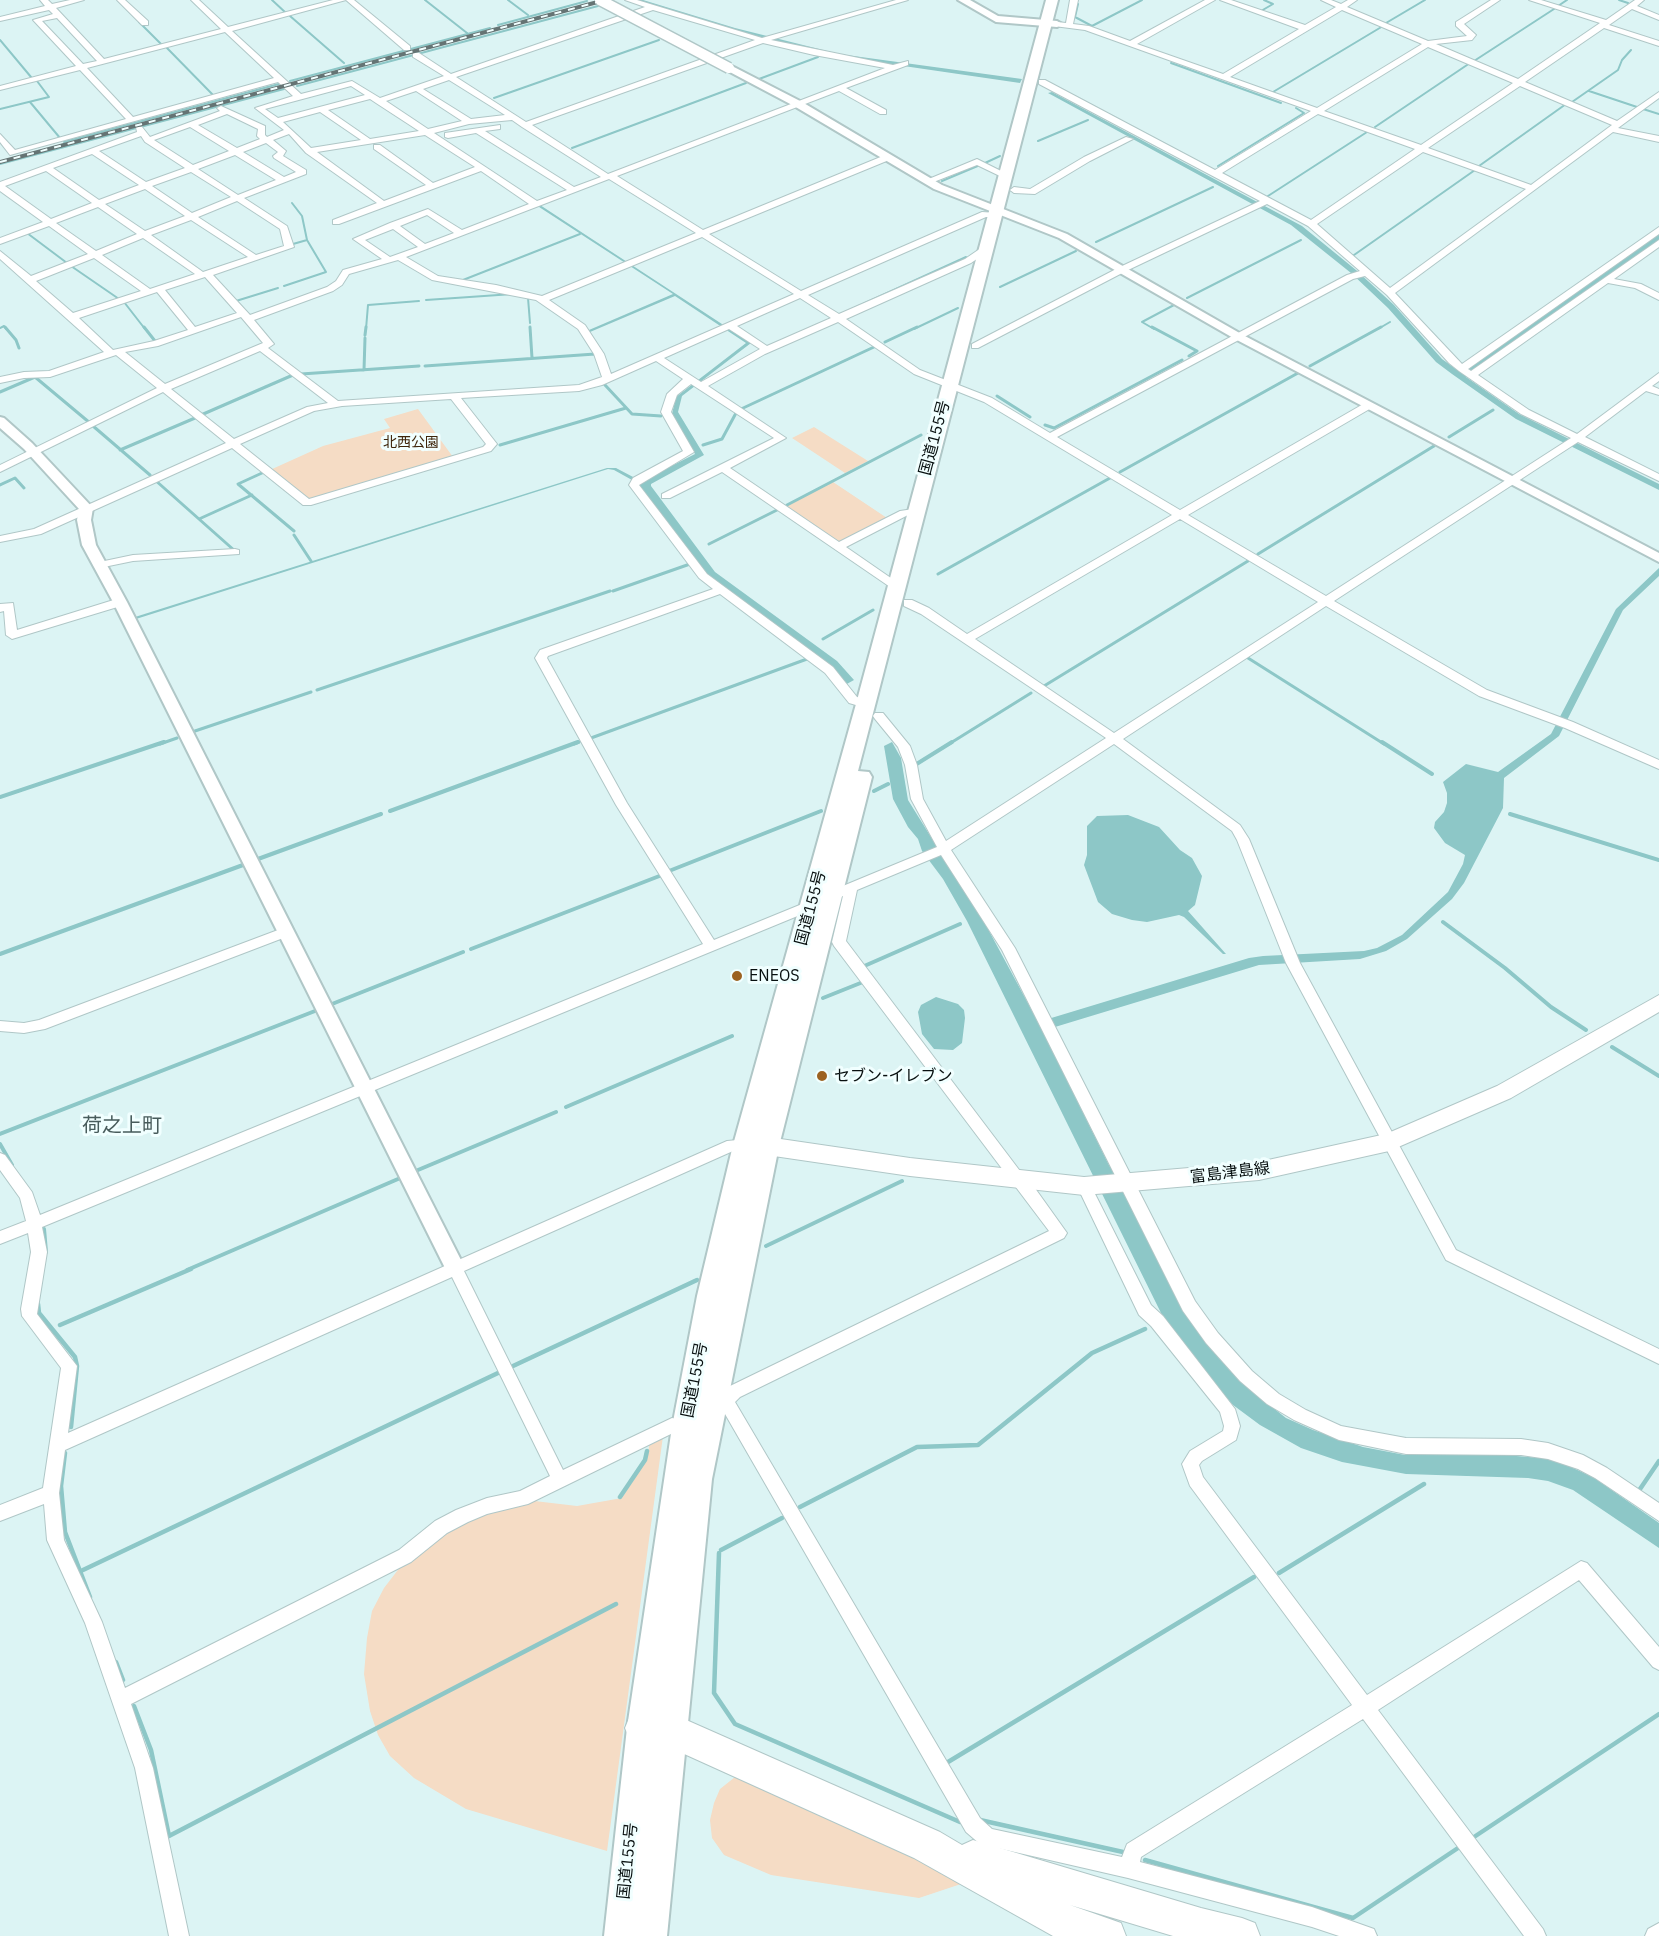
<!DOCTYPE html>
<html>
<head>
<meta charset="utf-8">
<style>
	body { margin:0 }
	canvas { display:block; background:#dcf4f4 }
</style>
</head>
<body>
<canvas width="1659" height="1936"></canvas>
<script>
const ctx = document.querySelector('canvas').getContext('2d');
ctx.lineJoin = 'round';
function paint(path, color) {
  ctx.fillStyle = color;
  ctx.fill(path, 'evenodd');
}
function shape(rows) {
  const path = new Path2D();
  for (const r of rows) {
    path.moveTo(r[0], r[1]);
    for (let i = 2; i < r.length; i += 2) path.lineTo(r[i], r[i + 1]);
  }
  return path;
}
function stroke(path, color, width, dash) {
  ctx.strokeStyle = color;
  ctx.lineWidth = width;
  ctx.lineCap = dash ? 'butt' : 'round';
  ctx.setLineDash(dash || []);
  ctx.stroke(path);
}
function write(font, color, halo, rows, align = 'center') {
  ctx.font = font + ' "IBM Plex Sans","Noto Sans JP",sans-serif';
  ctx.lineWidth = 6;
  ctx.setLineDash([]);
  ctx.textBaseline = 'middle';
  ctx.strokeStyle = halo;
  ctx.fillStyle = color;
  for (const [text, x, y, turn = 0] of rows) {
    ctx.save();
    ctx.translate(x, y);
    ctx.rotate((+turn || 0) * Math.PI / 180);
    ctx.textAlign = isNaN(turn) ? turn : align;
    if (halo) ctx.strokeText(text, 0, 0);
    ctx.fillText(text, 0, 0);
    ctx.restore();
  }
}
const green = shape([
	[418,409,453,457,307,500,270,470,323,446,390,428,384,419],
	[814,427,868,461,845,473,792,438],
	[833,482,887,518,843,542,838,542,786,506],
	[663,1436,607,1851,466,1809,414,1778,390,1756,378,1735,370,1711,364,1674,367,1638,372,1611,384,1588,404,1562,451,1526,526,1500,577,1506,622,1498,647,1459,650,1440],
	[735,1777,749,1778,923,1858,961,1884,919,1898,771,1875,724,1855,712,1838,710,1820,714,1803,720,1789]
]);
const water = shape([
	[636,0,643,0,735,28,839,54,1022,79,1020,83,842,57,732,30],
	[1052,92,1302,226,1356,270,1394,305,1442,359,1460,372,1659,233,1659,240,1466,377,1519,414,1659,484,1659,490,1516,419,1452,374,1436,362,1388,308,1351,273,1291,225,1048,93],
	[536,205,540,205,751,343,682,396,678,412,704,455,651,484,651,486,715,572,837,661,854,680,845,685,706,576,636,484,695,454,672,414,676,397,746,343,675,296,590,332,589,330,673,294],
	[607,468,616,468,635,478,632,480,614,470,608,469,136,619,135,617],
	[1659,568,1659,576,1623,610,1559,736,1504,778,1503,808,1464,883,1452,899,1407,939,1386,951,1360,959,1259,965,1055,1027,1044,1034,1109,1165,1130,1199,1171,1285,1253,1392,1286,1418,1313,1430,1363,1447,1405,1455,1492,1454,1553,1459,1593,1477,1659,1523,1659,1548,1573,1490,1548,1481,1528,1478,1406,1474,1342,1462,1301,1448,1260,1425,1233,1405,1201,1368,1163,1317,967,921,943,879,922,851,918,839,908,827,893,799,884,746,892,742,901,758,908,800,988,929,1037,1020,1048,1019,1249,958,1263,956,1364,951,1377,948,1402,935,1448,892,1463,864,1465,855,1445,843,1434,828,1435,822,1444,812,1447,803,1447,793,1443,782,1466,764,1498,772,1551,734,1616,609],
	[1128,815,1159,827,1180,850,1192,858,1202,876,1195,905,1188,911,1226,954,1223,954,1184,917,1179,915,1147,922,1132,920,1112,914,1098,902,1084,865,1087,855,1087,826,1097,816],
	[936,997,958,1004,964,1010,965,1018,962,1043,953,1050,934,1049,922,1034,918,1012,921,1005]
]);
const streamFar3 = shape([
	[272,0,286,13],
	[425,0,467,33],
	[508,0,528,15],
	[1619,0,1628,3],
	[1078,4,1075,17,1092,26,1142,0],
	[1558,6,1567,0],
	[1261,11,1273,4,1264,0],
	[290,16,344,63],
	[139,22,161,44],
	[1386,23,1425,0],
	[498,25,587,1],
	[0,40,31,77],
	[166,47,214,96],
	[1474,61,1554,9],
	[1171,63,1281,103],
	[759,79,818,57],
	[290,81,490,28],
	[297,86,598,6],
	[1589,91,1637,107],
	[1273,92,1383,26],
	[494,98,659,40],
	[30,102,60,138],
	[1572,102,1618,70,1622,60,1631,50],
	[0,109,49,97,37,81],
	[1643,109,1659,114],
	[1375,127,1470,63],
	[1038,141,1088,120],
	[64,142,279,84],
	[572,148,746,83],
	[985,163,1000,156],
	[0,164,284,89],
	[1218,166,1304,113,1296,108],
	[1479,166,1566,104],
	[942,181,980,165],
	[1268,196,1367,132],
	[27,233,67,263],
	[1096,242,1213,187],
	[293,244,307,240],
	[1354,255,1475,170],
	[71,266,119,299],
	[463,280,580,234],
	[284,286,326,272,307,240,302,216,292,203],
	[1000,287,1076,251],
	[528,298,530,323],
	[1187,298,1301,240],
	[426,300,513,294],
	[124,302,145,329],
	[239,304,236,301,278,288],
	[852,309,966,257],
	[0,328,4,326,6,329],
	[366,329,368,305,419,301],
	[914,329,958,308],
	[1154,329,1142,322,1174,305],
	[1378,329,1390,322]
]);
const streamFar2 = shape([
	[5,327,16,340,19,348],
	[144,327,155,341],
	[530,327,532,358],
	[1152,327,1197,351,1189,356],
	[365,335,366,327],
	[885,342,917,327],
	[425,366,595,354,596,356],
	[1310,366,1381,327],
	[364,370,365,338],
	[301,374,419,366],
	[605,385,632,414,661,416],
	[0,392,35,377,90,423],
	[997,396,1030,417],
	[741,409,874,347],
	[201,415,293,375],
	[1045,425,1054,428,1182,360],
	[93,426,150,475],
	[1449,437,1493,410],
	[500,445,626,408],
	[703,445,722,439,736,413],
	[120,450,195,418],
	[1120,472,1298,373],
	[262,473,238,484,294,531],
	[155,480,235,551],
	[0,485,15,478,24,488],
	[787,505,921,435],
	[199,519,252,495],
	[294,535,311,561],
	[709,544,777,510],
	[1258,554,1434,446],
	[938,574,1110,478],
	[613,591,690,564],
	[823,639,873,610],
	[1248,658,1384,744],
	[1044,686,1248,561],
	[317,690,610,591],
	[195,731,311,692],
	[591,738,807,659],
	[160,744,177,738],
	[574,744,579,742],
	[949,744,1031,693]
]);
const streamFar1 = shape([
	[1382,742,1432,774],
	[915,765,952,742],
	[874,791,888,784],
	[0,797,164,742],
	[390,811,578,742],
	[1510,814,1659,860],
	[258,859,381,814],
	[669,871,821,811],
	[1443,922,1505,968,1551,1007,1586,1030],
	[471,949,662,875],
	[0,954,243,865],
	[862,967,960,924],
	[823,998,863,982],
	[332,1004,463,952],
	[1612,1047,1659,1076],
	[566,1107,732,1036],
	[0,1134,315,1011],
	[0,1144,12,1165],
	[418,1170,556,1112],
	[44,1229,46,1252],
	[766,1246,902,1181],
	[187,1270,398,1179]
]);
const stream = shape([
	[38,1304,39,1313,75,1357,77,1366,71,1427],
	[60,1325,191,1269],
	[513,1366,697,1280],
	[65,1453,61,1486,65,1532,90,1597],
	[1638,1492,1659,1461],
	[620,1497,645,1460,647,1451],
	[800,1507,917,1447,978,1445,1092,1353,1145,1329],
	[721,1550,782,1518],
	[719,1553,714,1693,735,1724,960,1822],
	[83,1570,498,1373],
	[1279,1573,1424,1484],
	[116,1662,123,1680],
	[134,1706,151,1750,169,1836,616,1604],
	[948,1762,1254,1577],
	[980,1820,1123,1852],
	[1474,1837,1659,1714],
	[1145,1860,1353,1918,1458,1848]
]);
const minor = shape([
	[40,0,48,0,52,4,70,0,84,0,56,8,104,59,221,29,191,0,199,0,228,27,333,0,354,0,410,46,410,50,404,50,346,0,232,31,301,94,352,81,380,98,444,76,413,57,413,53,419,53,451,74,645,7,625,0,637,0,762,38,896,0,908,0,771,40,893,65,908,61,908,65,846,88,886,110,886,114,880,114,839,91,617,176,703,230,883,156,889,156,889,160,709,234,801,291,982,212,997,213,997,217,986,217,808,295,839,314,965,259,984,246,990,246,990,250,971,263,846,319,920,370,992,398,1050,433,1347,275,1360,271,1308,226,1267,204,1126,271,978,348,972,348,972,344,1120,267,1260,201,1039,84,1039,80,1045,80,1215,170,1311,111,1085,30,1054,26,1054,22,1057,22,1066,23,1070,0,1078,0,1073,24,1089,26,1130,41,1205,0,1215,0,1137,44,1223,74,1299,29,1220,0,1231,0,1305,25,1336,7,1321,0,1331,0,1341,4,1348,0,1357,0,1347,7,1428,41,1467,36,1456,26,1456,22,1491,0,1500,0,1464,24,1476,35,1472,40,1436,44,1518,79,1600,23,1529,0,1541,0,1606,20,1635,0,1644,0,1637,6,1659,15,1659,20,1632,9,1609,25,1659,41,1659,46,1604,28,1525,82,1617,121,1659,92,1659,98,1618,128,1659,136,1659,142,1613,132,1395,293,1462,364,1659,227,1659,234,1468,369,1471,371,1659,240,1659,247,1614,279,1641,284,1659,293,1659,300,1635,288,1608,283,1478,375,1529,410,1577,434,1659,373,1659,381,1652,386,1659,389,1659,395,1646,391,1585,437,1659,474,1659,481,1578,442,1334,601,1487,690,1573,722,1659,760,1659,769,1565,728,1479,696,1326,606,1123,739,1240,825,1249,839,1300,963,1456,1250,1659,1349,1659,1364,1446,1260,1286,963,1237,840,1232,831,1114,744,951,850,1015,948,1195,1301,1218,1333,1252,1371,1279,1394,1306,1410,1341,1426,1406,1438,1521,1439,1548,1443,1583,1455,1607,1468,1659,1503,1659,1521,1595,1478,1578,1469,1548,1459,1521,1455,1406,1454,1339,1440,1294,1420,1267,1404,1240,1381,1206,1343,1183,1311,1002,950,941,855,857,890,846,941,1023,1175,1027,1177,1067,1233,1064,1238,740,1397,735,1402,980,1818,992,1829,1122,1857,1127,1844,1352,1705,1190,1486,1182,1464,1190,1451,1223,1431,1224,1426,1220,1412,1151,1326,1139,1315,1077,1186,1079,1182,1084,1180,1089,1182,1151,1305,1163,1316,1235,1409,1240,1426,1236,1440,1202,1461,1199,1465,1203,1477,1367,1695,1581,1561,1587,1563,1659,1647,1659,1670,1653,1667,1579,1580,1378,1710,1543,1929,1546,1936,1524,1936,1363,1719,1141,1857,1140,1862,1312,1907,1374,1929,1377,1936,1339,1936,1312,1927,1128,1878,980,1844,966,1832,721,1407,709,1404,707,1399,709,1394,715,1392,723,1393,728,1387,1049,1231,834,946,832,942,843,896,831,901,824,896,826,893,937,847,911,799,905,765,898,747,875,719,873,716,875,713,883,713,910,746,917,765,923,799,946,841,1106,738,921,614,904,606,904,600,912,600,929,608,967,634,1172,515,984,402,914,374,838,322,765,354,708,386,786,438,730,468,839,542,900,511,920,508,920,512,908,515,846,547,901,585,901,589,893,589,722,472,670,498,662,498,662,494,774,438,691,384,677,395,671,412,694,452,639,485,707,574,833,667,857,697,870,701,872,704,870,707,866,708,849,703,825,673,720,594,548,656,547,658,627,803,714,940,807,902,817,902,819,905,817,908,42,1227,47,1252,37,1314,77,1366,68,1433,727,1141,749,1139,754,1141,756,1145,754,1149,749,1151,733,1151,464,1271,563,1470,672,1418,692,1422,694,1427,692,1432,686,1434,673,1433,528,1504,487,1514,468,1522,447,1533,411,1562,131,1704,153,1768,189,1936,169,1936,135,1768,85,1623,47,1540,44,1504,0,1521,0,1505,43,1488,61,1368,22,1316,21,1309,31,1252,28,1233,0,1244,0,1231,26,1221,20,1198,0,1170,0,1153,5,1155,32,1192,40,1215,703,944,616,805,535,658,540,650,713,589,699,578,629,485,633,478,683,451,661,412,667,394,683,379,656,361,602,385,579,391,461,398,497,444,491,451,311,505,303,505,232,448,41,534,0,542,0,536,34,529,226,443,163,392,0,472,0,465,157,388,116,355,50,377,24,378,0,383,0,377,24,372,49,371,104,352,0,259,0,251,31,276,88,254,49,226,0,244,0,238,43,222,0,191,0,182,137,132,136,127,142,127,150,137,220,111,217,108,221,106,265,126,265,135,267,137,284,130,255,108,293,96,278,82,10,155,0,142,0,134,15,150,126,119,80,70,0,90,0,86,76,66,33,20,53,14,49,10,0,21,0,17,45,6,40,0],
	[653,10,755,40,526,122,456,77,653,10],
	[1342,10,1422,44,1317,108,1230,77,1342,10],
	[57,18,97,61,83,64,42,21,57,18],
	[225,32,274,78,133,117,87,68,225,32],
	[763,43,814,55,885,68,608,174,532,125,763,43],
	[1428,47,1513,83,1421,145,1324,111,1428,47],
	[449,80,505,115,471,119,423,89,449,80],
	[351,86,365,95,278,118,265,109,351,86],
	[1520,86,1612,125,1531,185,1428,148,1520,86],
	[416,91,462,121,428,129,386,101,416,91],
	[370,99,376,103,419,131,370,139,328,110,370,99],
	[320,112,361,140,311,148,283,122,320,112],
	[227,114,258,129,257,136,260,139,237,148,198,125,227,114],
	[1318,114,1415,149,1311,220,1222,173,1318,114],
	[512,120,522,127,601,177,574,187,485,131,500,129,500,125,445,133,445,137,448,138,476,133,567,190,537,201,434,133,469,124,512,120],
	[190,127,229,151,193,165,154,140,190,127],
	[289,134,306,153,377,203,333,220,333,224,339,224,481,171,529,204,462,230,428,209,390,223,353,239,382,259,343,270,336,281,327,287,250,315,213,275,294,247,287,226,244,198,306,174,306,170,283,156,286,151,273,140,289,134],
	[425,135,475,167,433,183,380,145,374,145,374,149,426,185,384,201,317,152,425,135],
	[141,136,145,142,185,168,146,182,99,151,141,136],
	[266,143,278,152,273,156,274,158,296,172,284,177,243,152,266,143],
	[1423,152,1526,189,1390,288,1317,224,1423,152],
	[92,154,139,185,99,200,53,168,92,154],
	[235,155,276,180,238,195,198,169,235,155],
	[46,171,92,203,51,219,5,186,46,171],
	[191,172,231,197,192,213,152,186,191,172],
	[609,179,696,233,542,296,496,285,438,276,406,257,609,179],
	[145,189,185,216,145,231,105,204,145,189],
	[237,201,280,229,284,246,256,255,198,217,237,201],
	[98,207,137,234,96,251,56,223,98,207],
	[427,215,454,233,425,244,400,226,427,215],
	[191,220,248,257,203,272,151,235,191,220],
	[393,229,418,247,390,257,365,240,393,229],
	[702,237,794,294,611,374,604,354,585,325,549,300,702,237],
	[143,238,195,274,150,289,102,255,143,238],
	[94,258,141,291,73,313,36,281,94,258],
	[398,260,432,280,536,300,578,329,594,354,602,377,579,385,338,401,268,348,274,344,254,320,333,291,342,285,349,274,398,260],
	[1365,276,1387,295,1449,363,1459,371,1521,414,1571,438,1326,596,1188,515,1373,407,1373,403,1365,403,1180,510,1057,437,1353,279,1365,276],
	[205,277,237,313,195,327,165,290,205,277],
	[157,292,188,330,154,341,113,350,79,318,157,292],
	[800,298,831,318,767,346,737,326,800,298],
	[241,317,263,343,165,384,125,352,158,346,241,317],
	[729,329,760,349,701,382,664,358,729,329],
	[260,351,328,403,307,407,234,439,171,389,260,351],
	[451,399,486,444,483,447,309,499,240,444,314,411,342,406,451,399],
	[1180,519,1318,602,1114,733,975,639,1180,519],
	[452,1277,550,1476,520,1491,487,1498,456,1510,435,1521,399,1550,125,1688,102,1622,64,1540,59,1493,65,1450,452,1277],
	[117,0,125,0,148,21,148,25,142,25,117,0],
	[1126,137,1133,139,1090,161,1035,194,1014,193,1010,190,1014,187,1030,189,1084,157,1126,137],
	[977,159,1011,176,1004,178,977,165,931,183,924,181,977,159],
	[235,549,239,550,239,554,133,561,99,568,93,565,95,563,133,555,235,549],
	[120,598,126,602,124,605,12,639,6,635,4,611,0,612,0,604,13,603,17,630,120,598],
	[286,927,291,929,293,932,291,935,45,1029,24,1033,0,1031,0,1021,24,1023,39,1020,286,927],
	[1659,1923,1659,1936,1645,1936,1648,1929,1659,1923]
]);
const tertiary = shape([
	[958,0,970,0,998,16,1057,21,1062,24,1057,27,996,22,958,0],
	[726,66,732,66,802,102,942,185,1067,234,1243,335,1659,553,1659,562,1235,339,1059,238,934,189,794,106,726,70,726,66],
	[0,417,4,418,32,443,93,508,91,520,96,545,127,602,462,1262,464,1268,462,1274,455,1276,448,1274,113,602,82,545,77,520,79,509,24,449,0,428,0,417]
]);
const secondary = shape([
	[1659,995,1659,1012,1511,1098,1389,1151,1259,1180,1084,1195,910,1176,767,1155,760,1152,756,1146,760,1140,767,1137,910,1158,1084,1177,1259,1162,1386,1134,1497,1086,1659,995]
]);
const trunk = shape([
	[1046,0,1058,0,858,771,869,772,872,777,779,1146,712,1479,667,1936,604,1936,627,1728,672,1427,697,1296,733,1145,856,704,1046,0]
]);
const motorway = shape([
	[642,1711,672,1714,684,1719,940,1832,962,1845,973,1840,1201,1908,1242,1918,1255,1923,1260,1936,1173,1936,1070,1905,1121,1923,1126,1936,1053,1936,914,1858,671,1748,642,1745,630,1740,625,1728,630,1716,642,1711]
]);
const rail = shape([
	[0,162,605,0]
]);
const tertiaryBridge = shape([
	[600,0,729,68]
]);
const markers = [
	[737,976,6,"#9c6221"],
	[822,1076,6,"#9c6221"]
];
const farParknames = [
	["北西公園",411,443]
];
const streetNames = [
	["国道155号",935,438,-75],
	["国道155号",811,908,-75],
	["富島津島線",1230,1173,-7],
	["国道155号",695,1380,-79],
	["国道155号",628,1861,-84]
];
const poiNames = [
	["ENEOS",749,976],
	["セブン-イレブン",834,1076]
];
const quarterNames = [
	["荷之上町",122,1126]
];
paint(green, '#f5dcc5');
paint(water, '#8dc7c7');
stroke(streamFar3, '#8dc7c7', 2);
stroke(streamFar2, '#8dc7c7', 3);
stroke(streamFar1, '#8dc7c7', 4);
stroke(stream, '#8dc7c7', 4.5);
stroke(minor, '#b0c7c7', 2);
stroke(tertiary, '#b0c7c7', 4);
stroke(secondary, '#b0c7c7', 2);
stroke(trunk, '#b0c7c7', 4);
stroke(motorway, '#b0c7c7', 2);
paint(minor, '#fff');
paint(tertiary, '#fff');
paint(secondary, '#fff');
paint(trunk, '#fff');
paint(motorway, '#fff');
stroke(rail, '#657474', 4);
stroke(rail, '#f1ffff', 2, [7]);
stroke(tertiaryBridge, '#b0c7c7', 13, []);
stroke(tertiaryBridge, '#fff', 10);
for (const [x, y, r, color] of markers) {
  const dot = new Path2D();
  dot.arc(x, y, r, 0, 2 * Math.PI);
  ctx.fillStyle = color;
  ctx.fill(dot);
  stroke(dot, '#f1ffff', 2);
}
write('14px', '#3e250b', '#f1ffff', farParknames);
write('16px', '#081010', '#f1ffff', streetNames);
write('16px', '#081010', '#f1ffff', poiNames, 'left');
write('20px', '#485c5c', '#f1ffff', quarterNames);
</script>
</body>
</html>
